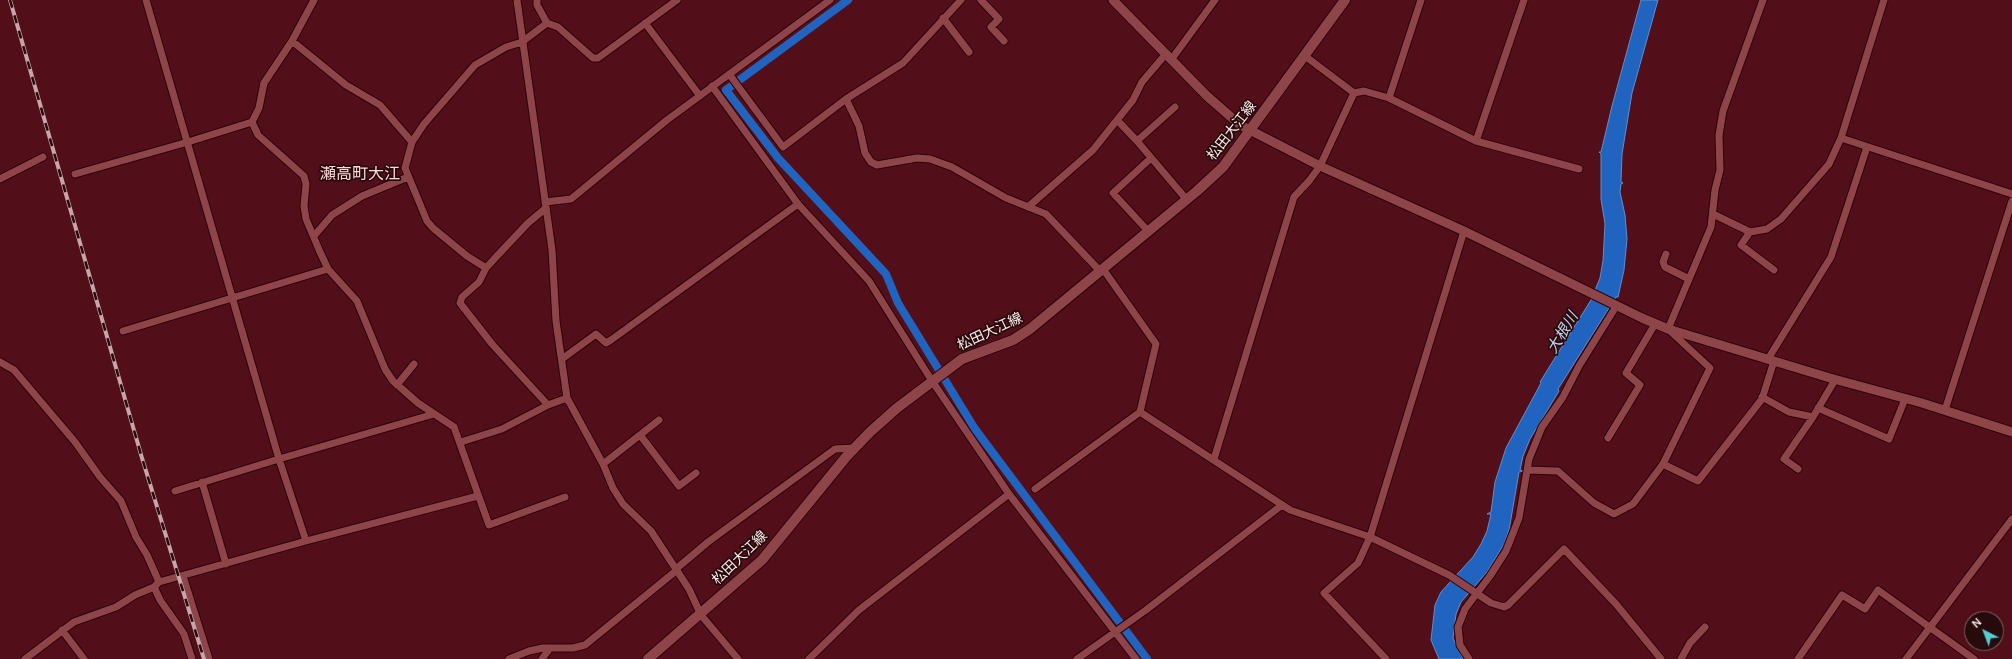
<!DOCTYPE html>
<html>
<head>
<meta charset="utf-8">
<style>
	body { margin:0 }
	#map { position:relative; width:2012px; height:659px; overflow:hidden; background:#520f19; font-family:Manrope,sans-serif }
	canvas { display:block }
	.north { position:absolute; left:1964px; top:611px; width:40px; height:40px; box-sizing:border-box; background:#270a0c; border:1px solid #7d6566; border-radius:50%; rotate:318deg; font-size:11px; font-weight:700; line-height:16px; text-align:center; color:#feeded }
	.north::after { content:''; display:block; margin:auto; width:14px; height:18px; background:#52cdd0; clip-path:polygon(50% 0,100% 100%,50% 72%,0 100%) }
</style>
</head>
<body>
<div id="map">
<canvas width="2012" height="659"></canvas>
<div class="north">N</div>
</div>
<script>
const ctx = document.querySelector('canvas').getContext('2d');
ctx.lineJoin = 'round';
function paint(path, color) {
  ctx.fillStyle = color;
  ctx.fill(path, 'evenodd');
}
function shape(rows) {
  const path = new Path2D();
  for (const r of rows) {
    path.moveTo(r[0], r[1]);
    for (let i = 2; i < r.length; i += 2) path.lineTo(r[i], r[i + 1]);
  }
  return path;
}
function stroke(path, color, width, dash) {
  ctx.strokeStyle = color;
  ctx.lineWidth = width;
  ctx.lineCap = dash ? 'butt' : 'round';
  ctx.setLineDash(dash || []);
  ctx.stroke(path);
}
function write(font, color, halo, rows, align = 'center') {
  ctx.font = font + ' Manrope,"Noto Sans JP",sans-serif';
  ctx.lineWidth = 3.5;
  ctx.setLineDash([]);
  ctx.textBaseline = 'middle';
  ctx.strokeStyle = halo;
  ctx.fillStyle = color;
  for (const [text, x, y, turn = 0] of rows) {
    ctx.save();
    ctx.translate(x, y);
    ctx.rotate((+turn || 0) * Math.PI / 180);
    ctx.textAlign = isNaN(turn) ? turn : align;
    if (halo) ctx.strokeText(text, 0, 0);
    ctx.fillText(text, 0, 0);
    ctx.restore();
  }
}
const water = shape([
	[1641,0,1658,0,1632,93,1622,154,1621,182,1623,183,1621,184,1620,192,1625,215,1627,239,1624,270,1618,297,1616,297,1558,389,1559,391,1530,439,1523,456,1520,470,1523,471,1519,472,1509,530,1504,544,1487,572,1461,602,1456,614,1453,638,1463,659,1439,659,1431,640,1435,605,1441,592,1473,557,1481,544,1487,531,1491,514,1487,514,1491,512,1495,482,1506,448,1541,383,1540,382,1591,300,1600,278,1603,261,1605,224,1601,199,1601,154,1599,152,1601,152,1612,106,1641,0]
]);
const canal = shape([
	[848,0,726,90,778,158,886,274,898,303,975,429,1147,659]
]);
const minor = shape([
	[146,0,279,459,306,541],
	[517,0,552,250,556,321,567,398,603,464,613,488,623,504,651,531,689,589,701,615,738,659],
	[537,0,537,5,547,23,558,27,593,58,598,58,677,0],
	[981,0,999,19,991,27,1004,41],
	[1884,0,1841,138,2012,194],
	[943,18,969,52],
	[645,23,700,96],
	[292,41,346,85,380,105,412,142],
	[1305,56,1354,93],
	[1171,60,1215,0],
	[729,74,783,147,846,99,903,63,961,0],
	[712,86,798,204,869,281,932,381,1009,494,1136,659],
	[1389,98,1421,0],
	[846,99,859,126,865,153,871,162,877,165,917,158,930,159,952,167,1006,198,1046,214,1100,271],
	[1175,107,1137,141,1187,200],
	[1118,121,1137,141],
	[252,122,258,135,304,176,306,184,304,206,306,219,320,252,328,269,357,301,385,369,393,381,418,403,454,427,489,525,565,497],
	[1476,141,1524,0],
	[75,174,188,142,252,122,259,108,264,83,292,41,314,0],
	[0,179,43,157],
	[545,202,571,199,667,120,830,0],
	[1028,207,1093,150,1133,100,1142,82,1165,55],
	[546,208,528,223,496,257,486,268,479,282,462,297,460,303,492,344,548,405],
	[1713,214,1750,232,1767,229,1781,219,1829,164,1841,138],
	[1148,231,1113,193,1151,158],
	[1750,232,1741,245,1774,270],
	[314,236,332,215,362,196,408,177],
	[1666,254,1663,262,1665,267,1689,279],
	[486,268,467,256,433,228,427,221,405,168,412,142,424,124,475,65,506,47,522,42,547,23],
	[123,331,328,269],
	[562,359,596,334,606,343,611,340,798,204],
	[1768,359,1831,257,1867,147],
	[0,362,14,370,75,442,100,477,121,501,136,537,147,555,159,582],
	[397,385,414,364],
	[1762,397,1789,412,1813,417,1835,380],
	[1818,408,1889,439,1905,399],
	[1945,410,2012,201],
	[1140,412,1290,510,1370,537,1449,575,1491,603,1504,607,1508,605,1564,549,1616,604,1661,659],
	[640,435,679,486,696,473],
	[1608,438,1640,385,1626,373,1655,324],
	[461,442,502,429,548,405,567,398],
	[1214,459,1294,197,1309,181,1320,166,1354,93,1364,91,1389,98,1476,141,1579,169],
	[603,464,659,420],
	[1663,464,1698,481,1762,399,1774,361],
	[1798,469,1784,459,1813,417],
	[1527,470,1558,471,1594,503,1614,514,1633,504,1663,464,1710,368,1668,329,1711,227,1715,190,1720,170,1719,135,1723,111,1763,0],
	[202,482,226,564],
	[1035,489,1140,412,1156,344,1103,269],
	[175,491,279,459,434,414],
	[676,569,708,542,835,449,855,448],
	[183,576,209,659],
	[154,587,160,600,184,634,192,659],
	[62,630,84,659],
	[25,659,74,622,116,607,135,595,154,587,159,582,306,541,478,496],
	[509,659,529,651,543,648,573,648,585,645,677,570],
	[542,659,550,648],
	[809,659,859,610,1009,494],
	[1077,659,1146,610,1282,505],
	[1386,659,1324,593,1358,563,1370,537,1464,231],
	[1469,659,1460,645,1458,627,1465,609,1490,576,1506,551,1519,518,1529,459,1542,427,1563,397,1579,366,1617,305],
	[1681,659,1690,643,1705,627],
	[1798,659,1842,595,1865,609,1878,590,1974,659],
	[1906,659,2012,519]
]);
const tertiary = shape([
	[1113,0,1207,96,1240,125,1320,166,1464,231,1642,318,1668,329,1830,378,1922,403,2012,432]
]);
const secondary = shape([
	[648,659,762,560,846,457,870,432,897,408,962,359,1013,340,1030,329,1197,191,1223,167,1345,0]
]);
const rail = shape([
	[10,0,142,458,204,659]
]);
const streetNames = [
	["松田大江線",1232,131,-52],
	["松田大江線",990,332,-25],
	["松田大江線",740,558,-44]
];
const waterNames = [
	["大根川",1563,333,-59]
];
const quarterNames = [
	["瀬高町大江",360,175]
];
paint(water, '#2164bf');
stroke(water, '#638dcd', 1);
stroke(canal, '#2164bf', 8);
stroke(minor, '#2f0007', 9);
stroke(tertiary, '#2f0007', 11);
stroke(secondary, '#2f0007', 12);
stroke(minor, '#8d4549', 7);
stroke(tertiary, '#8d4549', 9);
stroke(secondary, '#8d4549', 10);
stroke(rail, '#c7a6a9', 4);
stroke(rail, '#270a0c', 2.5, [8]);
write('14px', '#feeded', '#270a0c', streetNames);
write('italic 15px', '#c5d5ed', '#270a0c', waterNames);
write('16px', '#fbd8d8', '#270a0c', quarterNames);
</script>
</body>
</html>
